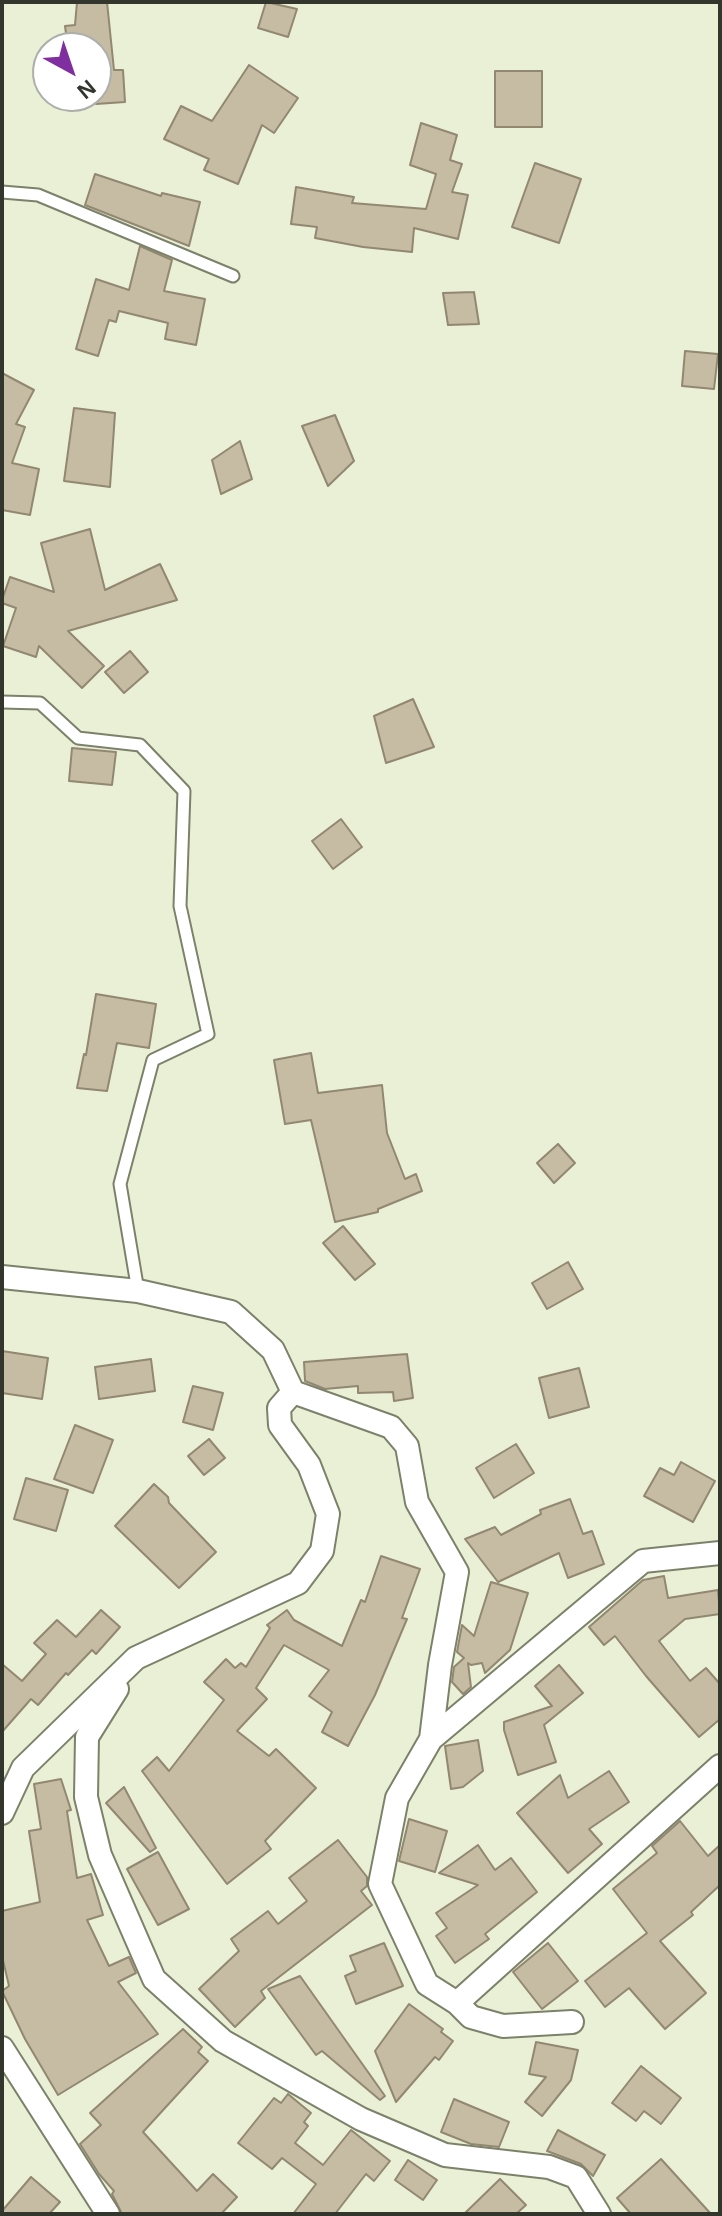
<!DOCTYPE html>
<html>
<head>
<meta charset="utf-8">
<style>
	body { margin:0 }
	#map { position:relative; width:722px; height:2216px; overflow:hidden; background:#eaf0d6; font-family:Arial,sans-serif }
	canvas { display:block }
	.frame { position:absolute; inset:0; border:4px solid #33362c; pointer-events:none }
	.north { position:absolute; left:32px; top:32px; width:80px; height:80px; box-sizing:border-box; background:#fff; border:2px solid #adafab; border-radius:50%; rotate:140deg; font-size:22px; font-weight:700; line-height:32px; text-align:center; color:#33362c }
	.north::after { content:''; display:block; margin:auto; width:28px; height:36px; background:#7f2f9f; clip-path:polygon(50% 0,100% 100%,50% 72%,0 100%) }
</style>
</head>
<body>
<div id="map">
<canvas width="722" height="2216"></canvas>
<div class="frame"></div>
<div class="north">N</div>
</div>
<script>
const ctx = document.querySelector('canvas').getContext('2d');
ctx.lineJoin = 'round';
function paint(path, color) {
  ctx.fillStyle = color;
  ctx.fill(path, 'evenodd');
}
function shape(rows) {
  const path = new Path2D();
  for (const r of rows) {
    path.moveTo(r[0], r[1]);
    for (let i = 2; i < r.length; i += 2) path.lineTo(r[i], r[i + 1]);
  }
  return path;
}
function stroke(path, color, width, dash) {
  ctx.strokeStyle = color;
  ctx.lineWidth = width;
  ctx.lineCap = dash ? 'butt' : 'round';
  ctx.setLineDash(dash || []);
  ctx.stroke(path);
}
const building = shape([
	[77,2,107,2,114,70,123,70,125,102,96,104,96,48,68,48,65,26,75,25,77,2],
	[266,2,297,9,288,37,258,28,266,2],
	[249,65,298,98,274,133,262,125,238,184,204,170,209,159,164,139,181,106,212,121,249,65],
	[495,71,542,71,542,127,495,127,495,71],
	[421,123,457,135,450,160,462,164,452,192,468,195,458,239,414,228,412,252,363,247,315,238,317,227,291,224,296,187,354,197,352,203,426,209,436,174,410,165,421,123],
	[535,163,581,179,559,243,512,227,535,163],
	[95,174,161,196,162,193,200,202,189,246,85,205,95,174],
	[140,246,172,260,164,291,205,299,196,345,165,339,168,323,119,311,116,322,109,320,98,356,76,349,96,279,129,290,140,246],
	[474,292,479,324,448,325,443,293,474,292],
	[685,351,718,354,714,389,682,386,685,351],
	[2,373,34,390,16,424,25,427,12,463,39,469,30,515,2,510,2,373],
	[74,408,115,413,110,487,64,481,74,408],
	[335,415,354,461,328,486,302,426,335,415],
	[240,441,252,479,221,494,212,460,240,441],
	[90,529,105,590,160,564,177,600,68,631,104,666,82,688,39,646,36,657,3,646,16,608,2,603,2,600,10,577,54,592,41,543,90,529],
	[130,651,148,672,124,693,105,672,130,651],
	[413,699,434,747,386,763,374,716,413,699],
	[72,748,116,752,112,785,69,781,72,748],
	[341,819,362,847,333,869,312,841,341,819],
	[96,994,156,1004,149,1048,117,1043,107,1091,77,1088,84,1054,86,1055,96,994],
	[311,1053,318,1093,382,1085,387,1133,405,1179,416,1174,422,1191,378,1209,378,1212,335,1222,311,1120,285,1124,274,1060,311,1053],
	[558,1144,575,1163,554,1183,537,1163,558,1144],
	[343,1226,375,1264,355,1280,323,1243,343,1226],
	[568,1262,583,1289,547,1309,532,1283,568,1262],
	[2,1351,48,1358,42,1399,2,1393,2,1351],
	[407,1354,413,1398,394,1401,393,1392,358,1393,358,1386,325,1389,305,1381,304,1362,407,1354],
	[151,1359,155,1391,99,1399,95,1367,151,1359],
	[579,1368,589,1407,549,1418,539,1378,579,1368],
	[193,1386,223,1393,213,1430,183,1422,193,1386],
	[75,1425,113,1440,93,1493,54,1479,75,1425],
	[209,1439,225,1458,204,1475,188,1456,209,1439],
	[516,1444,534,1473,494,1498,476,1468,516,1444],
	[681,1462,715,1481,693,1522,644,1496,660,1468,674,1475,681,1462],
	[26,1478,68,1490,56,1531,14,1519,26,1478],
	[154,1484,168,1497,169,1503,216,1552,179,1588,115,1526,154,1484],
	[570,1499,583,1534,592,1531,604,1564,568,1578,559,1553,498,1582,465,1539,495,1527,501,1535,541,1514,540,1510,570,1499],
	[381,1556,420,1569,402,1618,407,1619,375,1695,348,1746,322,1732,332,1712,309,1696,329,1670,284,1645,256,1688,267,1699,237,1731,269,1756,276,1749,316,1788,265,1841,271,1849,227,1884,142,1771,157,1757,169,1771,224,1700,204,1682,226,1659,235,1668,241,1663,246,1667,270,1628,267,1625,287,1610,294,1620,342,1646,361,1600,365,1602,381,1556],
	[664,1576,668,1598,718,1590,720,1614,685,1619,659,1641,690,1681,706,1668,720,1684,720,1719,699,1737,646,1676,615,1636,604,1645,589,1627,643,1580,664,1576],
	[491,1582,528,1593,510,1650,485,1673,482,1663,471,1665,468,1663,471,1687,463,1694,452,1682,454,1667,464,1658,457,1652,462,1625,474,1636,491,1582],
	[101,1610,120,1627,96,1654,92,1650,68,1675,66,1673,38,1705,31,1699,2,1732,2,1664,22,1681,46,1654,34,1643,57,1620,76,1637,101,1610],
	[559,1665,583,1693,544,1725,556,1762,518,1775,504,1730,504,1722,552,1706,535,1686,559,1665],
	[478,1740,483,1771,463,1787,451,1789,445,1746,478,1740],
	[609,1771,629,1802,589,1829,602,1844,568,1873,517,1813,560,1775,568,1798,609,1771],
	[61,1779,71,1810,67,1811,77,1878,91,1874,103,1915,87,1920,109,1966,129,1957,136,1973,118,1982,158,2034,58,2095,25,2039,2,1991,9,1986,2,1956,2,1911,40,1902,29,1831,41,1829,34,1784,61,1779],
	[124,1787,156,1848,150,1852,106,1803,124,1787],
	[409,1819,447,1831,435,1872,399,1861,409,1819],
	[680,1821,708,1856,720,1845,720,1885,691,1912,693,1915,660,1941,706,1993,665,2029,629,1988,605,2007,585,1981,647,1933,613,1889,657,1853,652,1846,680,1821],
	[338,1840,367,1877,367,1886,361,1891,372,1905,261,1991,265,1998,235,2027,199,1989,239,1951,231,1939,268,1911,278,1924,307,1901,289,1878,338,1840],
	[478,1845,495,1870,511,1858,537,1892,485,1934,489,1939,455,1963,436,1936,447,1928,436,1913,478,1885,439,1873,478,1845],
	[158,1852,189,1909,158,1925,127,1869,158,1852],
	[384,1943,403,1986,356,2004,345,1976,356,1971,350,1956,384,1943],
	[548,1943,578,1981,542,2009,513,1972,548,1943],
	[300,1976,385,2096,380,2100,322,2051,316,2055,268,1989,300,1976],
	[409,2004,443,2029,441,2032,453,2041,439,2060,435,2057,396,2102,375,2051,409,2004],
	[183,2029,202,2047,198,2052,208,2061,143,2132,197,2191,213,2174,237,2197,221,2214,122,2214,112,2194,114,2191,99,2174,80,2144,101,2125,90,2113,183,2029],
	[536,2042,578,2050,571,2080,542,2116,525,2102,546,2077,529,2074,536,2042],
	[641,2066,681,2098,661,2124,644,2111,636,2121,612,2103,641,2066],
	[288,2094,311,2113,304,2122,308,2126,295,2143,323,2165,351,2130,390,2161,374,2181,366,2174,335,2214,293,2214,316,2184,282,2158,272,2169,238,2143,274,2098,281,2103,288,2094],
	[454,2099,509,2122,499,2147,471,2144,441,2132,454,2099],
	[558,2130,605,2155,593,2176,581,2164,547,2151,558,2130],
	[661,2159,711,2214,631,2214,617,2198,661,2159],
	[408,2160,437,2180,423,2200,395,2180,408,2160],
	[31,2177,60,2202,49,2214,2,2214,2,2211,31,2177],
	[500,2179,526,2205,516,2214,464,2214,500,2179]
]);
const lane = shape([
	[2,192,38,195,233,276],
	[2,702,40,703,78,738,140,745,184,791,180,906,208,1034,153,1060,120,1184,138,1291]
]);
const street = shape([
	[2,1277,138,1291,231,1312,273,1350,293,1392],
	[117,1689,87,1737,86,1797,100,1855,154,1979,223,2041,361,2119,445,2155,549,2167,576,2177,599,2214],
	[431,1739,643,1561,720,1553],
	[2,1813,23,1768,136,1658,298,1583,322,1551,328,1514,309,1465,280,1425,279,1408,293,1392,391,1427,407,1446,417,1502,457,1572,440,1665,431,1739,397,1798,380,1884,427,1984,457,2003,720,1766],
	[457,2003,471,2017,503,2026,572,2022],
	[2,2048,108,2214]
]);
paint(building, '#c6bba3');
stroke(building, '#928771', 2);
stroke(lane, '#7c816a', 15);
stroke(street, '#7c816a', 26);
stroke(lane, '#fff', 11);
stroke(street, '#fff', 22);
</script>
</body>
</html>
